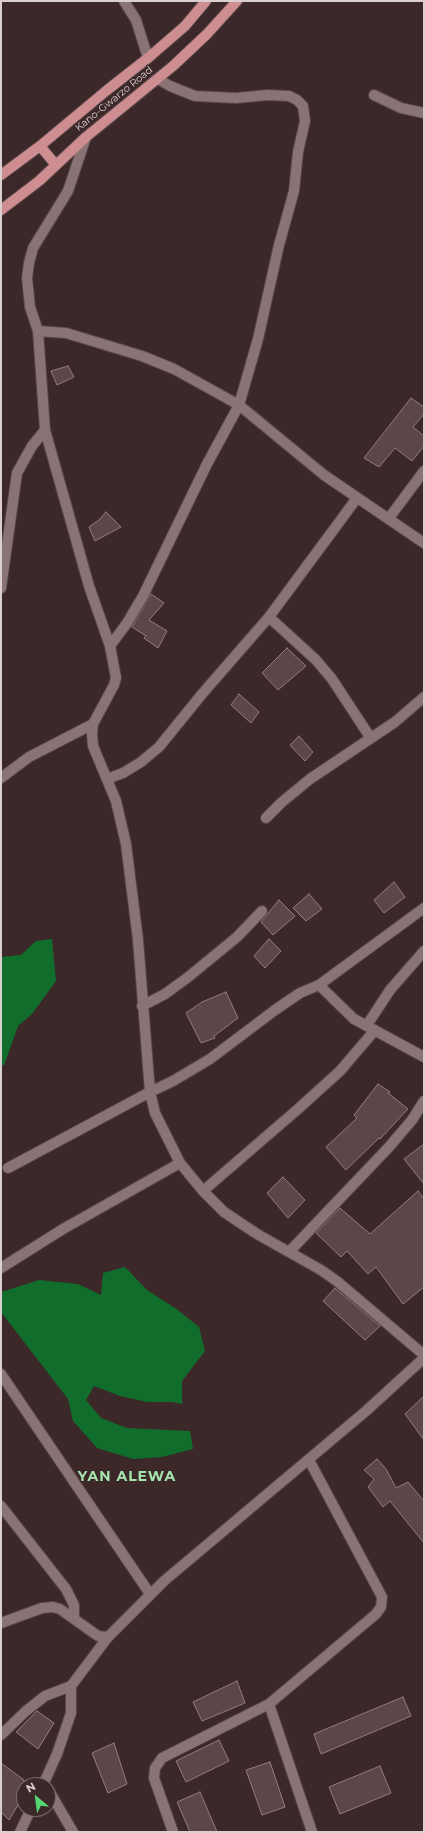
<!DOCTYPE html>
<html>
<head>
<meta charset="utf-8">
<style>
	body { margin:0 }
	#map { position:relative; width:425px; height:1833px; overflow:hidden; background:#3c2829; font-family:Montserrat,sans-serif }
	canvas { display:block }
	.frame { position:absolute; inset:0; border:2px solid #dccfcf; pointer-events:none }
	.north { position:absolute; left:16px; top:1777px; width:40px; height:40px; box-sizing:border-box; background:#3c2829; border:1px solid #7c6b6b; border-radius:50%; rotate:331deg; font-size:11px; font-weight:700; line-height:16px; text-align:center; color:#dccfcf }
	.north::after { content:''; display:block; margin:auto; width:14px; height:18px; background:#56d671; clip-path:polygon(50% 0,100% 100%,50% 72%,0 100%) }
</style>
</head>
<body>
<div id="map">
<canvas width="425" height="1833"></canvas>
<div class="frame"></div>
<div class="north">N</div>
</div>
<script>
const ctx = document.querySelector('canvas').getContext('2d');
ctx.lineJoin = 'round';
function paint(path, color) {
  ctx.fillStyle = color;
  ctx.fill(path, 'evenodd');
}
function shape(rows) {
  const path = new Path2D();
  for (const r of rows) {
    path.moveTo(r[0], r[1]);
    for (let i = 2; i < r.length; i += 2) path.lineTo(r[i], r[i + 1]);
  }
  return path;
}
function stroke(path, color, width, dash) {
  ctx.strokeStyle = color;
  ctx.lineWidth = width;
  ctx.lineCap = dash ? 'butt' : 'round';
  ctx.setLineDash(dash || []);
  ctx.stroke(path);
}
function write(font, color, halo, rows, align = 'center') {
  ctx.font = font + ' Montserrat,sans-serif';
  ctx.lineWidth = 3;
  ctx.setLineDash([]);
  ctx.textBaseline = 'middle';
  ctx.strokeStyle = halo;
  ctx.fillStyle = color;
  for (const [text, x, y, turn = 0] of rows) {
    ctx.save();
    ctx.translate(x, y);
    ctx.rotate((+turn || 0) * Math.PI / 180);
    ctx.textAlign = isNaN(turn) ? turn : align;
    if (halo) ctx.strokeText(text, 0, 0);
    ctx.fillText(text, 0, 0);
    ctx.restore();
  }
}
const water = shape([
	[52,939,56,981,32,1014,18,1026,4,1065,1,1065,1,957,21,955,36,941],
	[125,1267,147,1290,178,1310,199,1327,205,1351,182,1381,182,1404,172,1402,147,1402,120,1396,94,1386,86,1400,101,1418,127,1428,190,1431,193,1449,162,1457,133,1459,97,1448,73,1421,68,1399,1,1312,1,1292,39,1280,78,1284,101,1295,103,1273]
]);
const building = shape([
	[68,366,74,377,57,385,51,371,68,366],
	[411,398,424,407,424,414,413,427,424,436,424,446,412,461,395,448,379,467,364,458,411,398],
	[106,512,121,527,95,541,89,527,99,520,106,512],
	[151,594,164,603,149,620,167,631,158,648,144,638,146,636,132,627,151,594],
	[287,648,306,666,278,690,262,673,287,648],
	[239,694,259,712,251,723,231,705,239,694],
	[299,736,313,752,305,761,290,745,299,736],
	[394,882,405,897,384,913,374,900,394,882],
	[309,894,322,909,306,921,293,908,309,894],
	[279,900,295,916,273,935,261,922,279,900],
	[269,939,281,951,265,968,254,956,269,939],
	[226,992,238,1018,214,1036,215,1038,201,1043,186,1013,202,1002,226,992],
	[378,1084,390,1092,388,1093,408,1109,380,1139,379,1138,346,1170,326,1147,357,1118,354,1115,378,1084],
	[424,1144,424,1184,404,1159,424,1144],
	[283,1177,305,1200,288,1218,267,1193,283,1177],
	[418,1191,424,1199,424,1287,403,1304,376,1267,368,1274,347,1251,341,1257,316,1233,340,1208,370,1234,418,1191],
	[335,1288,380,1326,365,1340,323,1301,335,1288],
	[424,1396,424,1440,405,1414,424,1396],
	[377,1459,386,1469,396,1488,408,1482,424,1501,424,1543,390,1501,383,1507,368,1487,374,1479,364,1470,377,1459],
	[237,1681,245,1703,202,1721,193,1702,237,1681],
	[403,1697,411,1716,321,1754,314,1734,403,1697],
	[37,1711,54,1723,38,1749,16,1732,37,1711],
	[219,1740,229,1761,186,1782,176,1761,219,1740],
	[114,1743,127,1784,108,1793,92,1753,114,1743],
	[270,1762,285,1807,262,1815,246,1770,270,1762],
	[1,1763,24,1780,24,1795,9,1820,1,1812,1,1763],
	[380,1766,391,1793,340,1814,329,1787,380,1766],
	[200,1792,217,1832,190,1832,177,1802,200,1792]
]);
const service = shape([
	[269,1704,312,1832],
	[173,1832,154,1778,155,1768,162,1758,269,1704,376,1614,381,1607,382,1597,309,1460]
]);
const minor = shape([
	[124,1,136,20,148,58],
	[374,95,401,108,424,113],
	[86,137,68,191,33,248,29,263,27,278,30,307,38,331,45,430,89,586,110,646,116,678,114,685,93,724,92,734,93,746,116,801,126,844,138,940,150,1092,155,1113,180,1163,203,1191,224,1212,257,1234,321,1270,338,1282,424,1355],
	[38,331,66,333,142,356,174,369,239,405,324,475,424,543],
	[389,518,424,471],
	[1,588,17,473,32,446,45,430],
	[269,617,316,660,332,679,370,737],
	[110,646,127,623,143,596,207,464,239,405,258,339,279,245,294,191,298,152,305,121,303,106,297,100,289,96,268,95,236,98,195,96,170,86,158,79],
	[1,778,29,757,93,724],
	[107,779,123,773,141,762,159,747,202,694,269,617,357,498],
	[266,818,282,802,310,779,395,722,424,697],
	[319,985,354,1019,424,1057],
	[142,1006,165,994,187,978,237,937,262,911],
	[367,1025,390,990,424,951],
	[8,1168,150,1092,173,1081,210,1059,275,1010,300,993,319,985,424,908],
	[203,1191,298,1109,340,1071,375,1030],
	[289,1252,389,1147,412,1120,424,1101],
	[1,1268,63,1229,180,1163],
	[1,1374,150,1594],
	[1,1506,66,1589,74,1605,74,1619],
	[1,1623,42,1608,53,1607,60,1609,98,1636,108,1637],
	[1,1735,26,1711,45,1696,71,1686,108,1637,164,1581,366,1411,424,1358],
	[43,1785,57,1754,71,1713,71,1686],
	[48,1789,73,1832],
	[20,1832,31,1809]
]);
const primary = shape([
	[40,146,56,165],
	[1,175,40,146,106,91,148,58,185,26,206,1],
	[1,210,39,181,86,137,173,66,207,34,237,1]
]);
const streetNames = [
	["Kano-Gwarzo Road",114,99,-39]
];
const districtNames = [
	["YAN ALEWA",127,1477]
];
paint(water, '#106d2b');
paint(building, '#5c4647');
stroke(building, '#947c7d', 1);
stroke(service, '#564647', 12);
stroke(minor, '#564647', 12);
stroke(primary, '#564647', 12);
stroke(service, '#8a7374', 10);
stroke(minor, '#8a7374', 10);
stroke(primary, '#ce8d91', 10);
write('10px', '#dccfcf', '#3c2829', streetNames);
ctx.letterSpacing = '1px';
write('bold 14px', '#a6e5ae', '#3c2829', districtNames);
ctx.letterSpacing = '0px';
</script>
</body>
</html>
